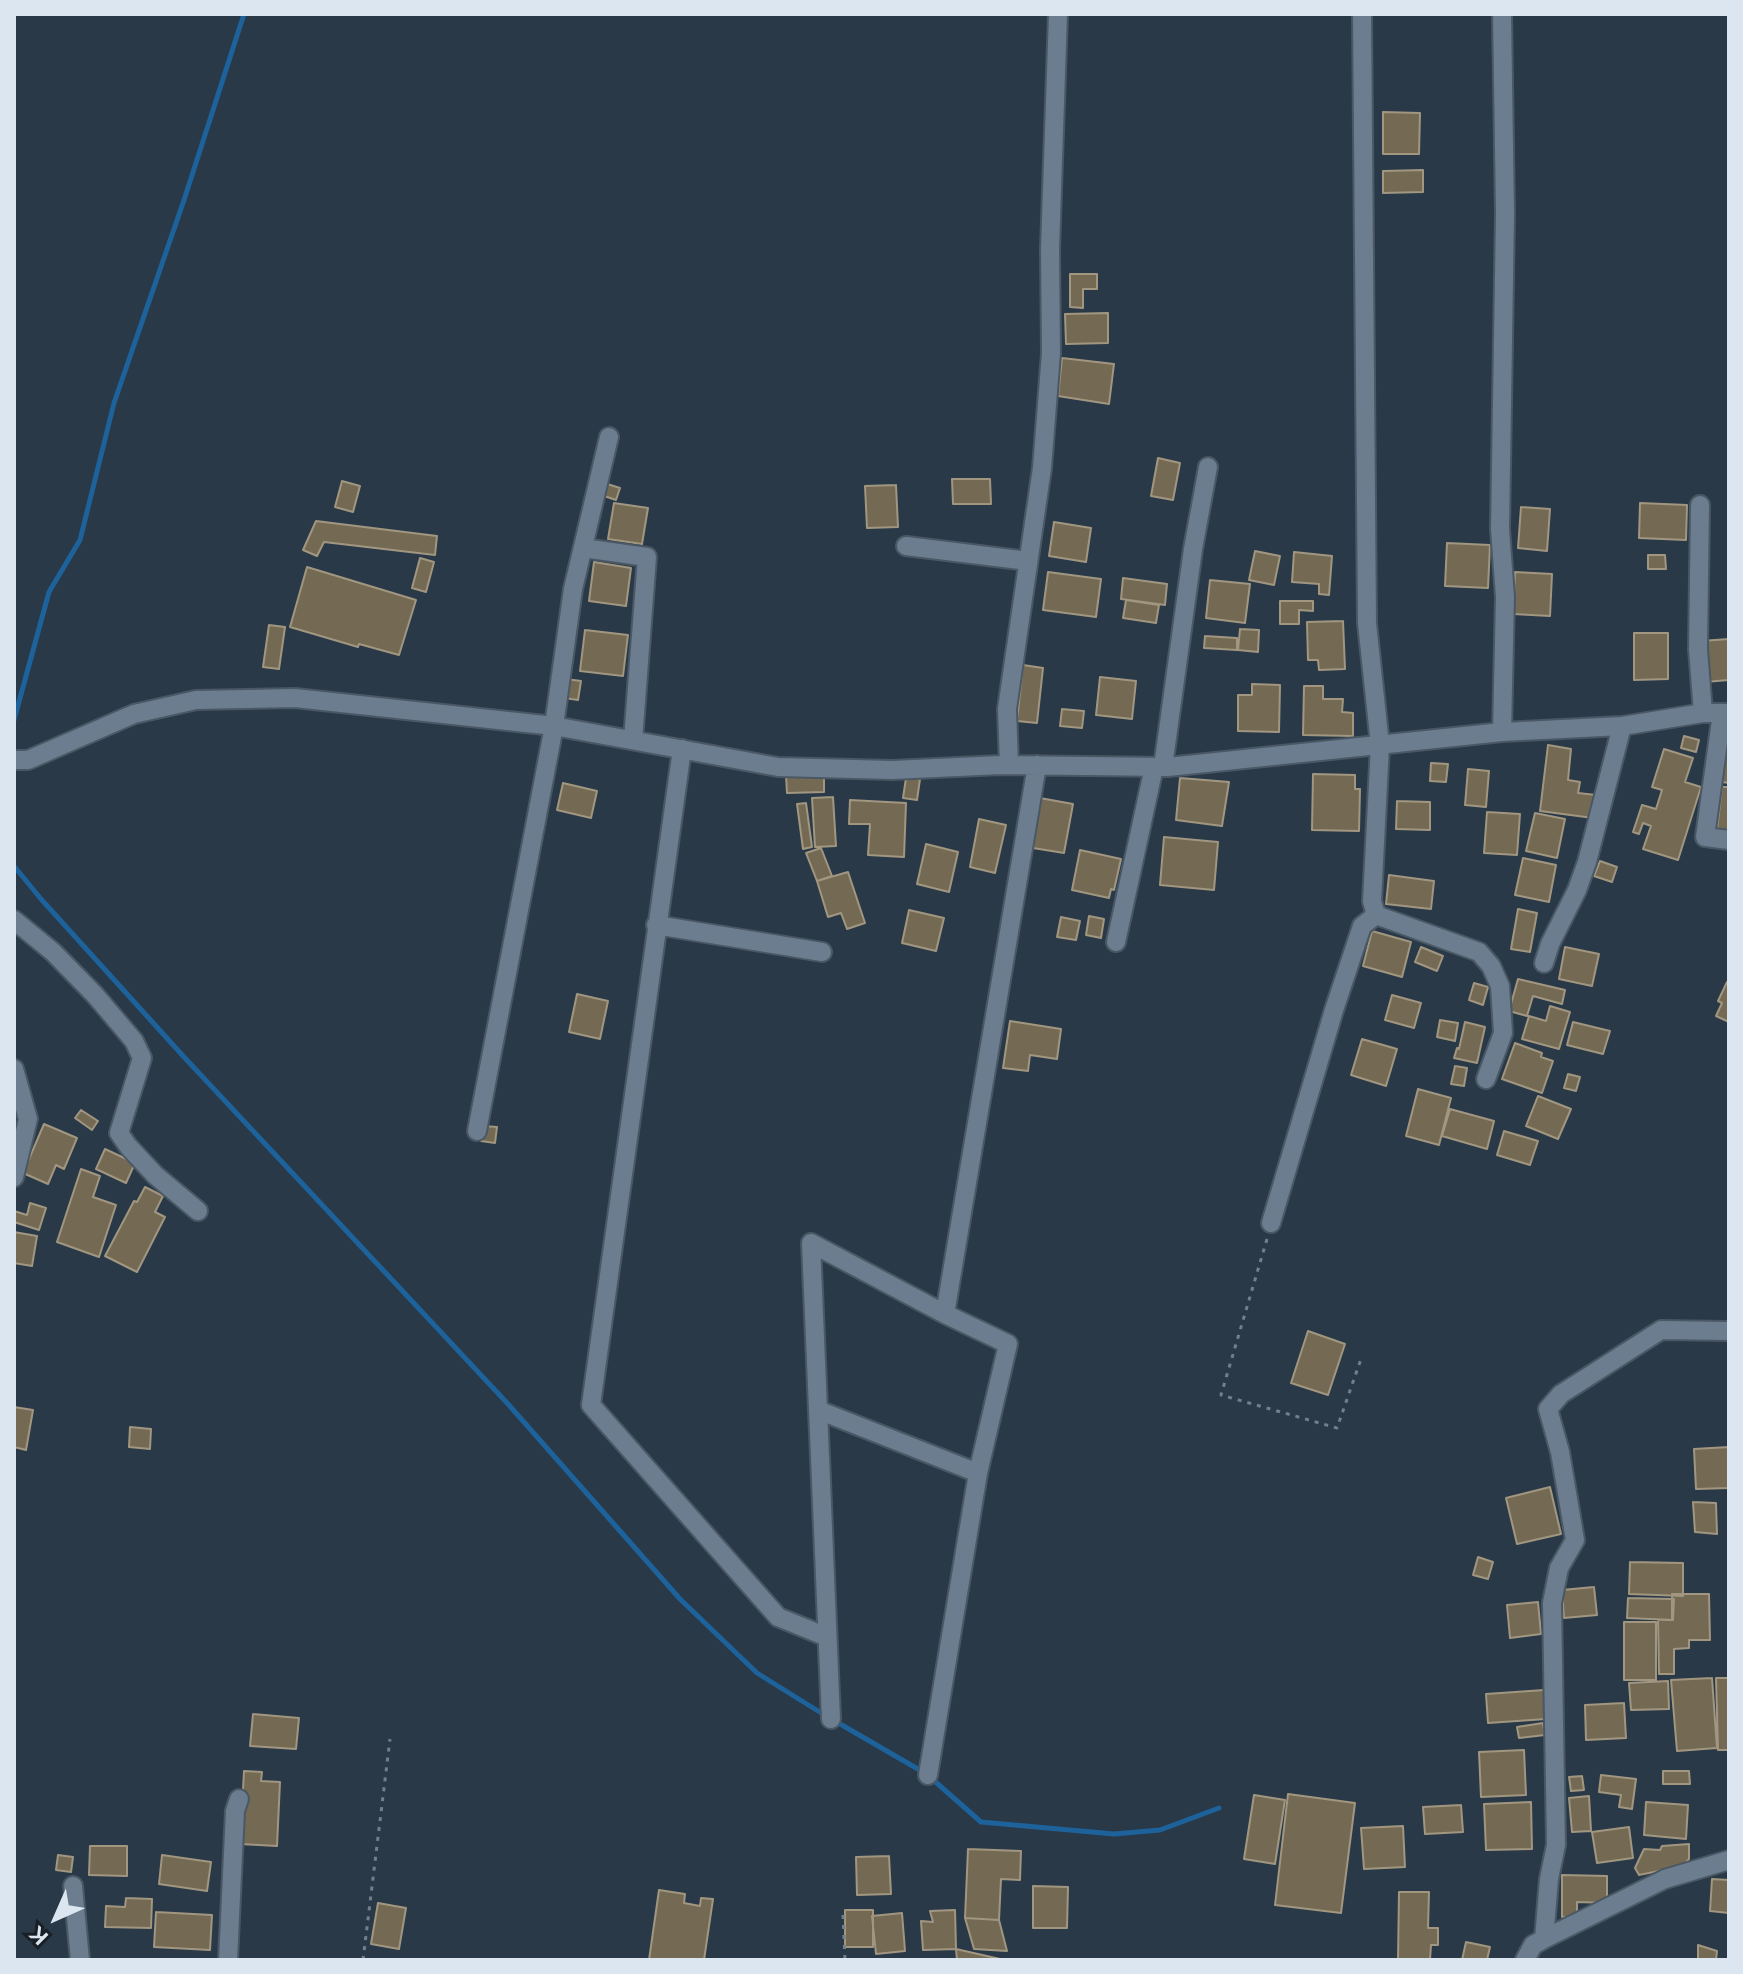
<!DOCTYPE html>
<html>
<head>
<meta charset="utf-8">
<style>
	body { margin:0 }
	#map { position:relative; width:1743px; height:1974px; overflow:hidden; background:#293948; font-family:Arial,sans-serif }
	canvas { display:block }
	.frame { position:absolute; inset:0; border:16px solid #dce6f0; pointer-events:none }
	.north { position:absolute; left:16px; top:1878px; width:80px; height:80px; -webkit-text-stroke:6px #181f26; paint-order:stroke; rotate:225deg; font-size:22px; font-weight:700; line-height:32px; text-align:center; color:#dce6f0 }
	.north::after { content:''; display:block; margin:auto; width:28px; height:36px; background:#dce6f0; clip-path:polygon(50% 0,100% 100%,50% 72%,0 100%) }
</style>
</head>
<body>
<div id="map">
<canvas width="1743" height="1974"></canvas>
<div class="frame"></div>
<div class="north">K</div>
</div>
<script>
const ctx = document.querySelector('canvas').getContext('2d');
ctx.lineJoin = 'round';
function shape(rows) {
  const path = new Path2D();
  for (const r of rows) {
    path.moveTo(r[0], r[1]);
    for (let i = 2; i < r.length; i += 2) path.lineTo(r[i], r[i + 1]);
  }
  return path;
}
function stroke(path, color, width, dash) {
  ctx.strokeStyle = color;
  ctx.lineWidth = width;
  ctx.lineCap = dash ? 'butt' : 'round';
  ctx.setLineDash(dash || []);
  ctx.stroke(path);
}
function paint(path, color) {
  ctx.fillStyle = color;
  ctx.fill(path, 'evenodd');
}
const stream = shape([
	[14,720,49,592,80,540,114,403,184,200,244,14],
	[14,866,41,899,184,1057,508,1404,680,1599,757,1673,826,1716],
	[835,1721,923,1772],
	[931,1778,981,1822,1114,1834,1160,1830,1219,1808]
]);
const building = shape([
	[1383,112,1420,113,1419,154,1383,154,1383,112],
	[1423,170,1423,192,1383,193,1383,171,1423,170],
	[1070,274,1097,274,1097,289,1083,289,1083,308,1070,307,1070,274],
	[1108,313,1108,343,1066,344,1065,314,1108,313],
	[1062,358,1114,364,1109,404,1058,396,1062,358],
	[1158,458,1180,463,1173,500,1151,496,1158,458],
	[952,479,990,479,991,504,953,504,952,479],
	[342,481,360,486,353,512,335,507,342,481],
	[604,483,620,488,616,500,601,495,604,483],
	[896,485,898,527,867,528,865,486,896,485],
	[614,503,648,508,642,544,608,539,614,503],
	[1640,503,1687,505,1686,540,1639,538,1640,503],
	[1521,507,1550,509,1547,551,1518,548,1521,507],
	[316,521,437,536,435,555,324,542,317,556,303,550,316,521],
	[1054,522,1091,528,1086,562,1049,556,1054,522],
	[1447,543,1490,545,1488,588,1445,586,1447,543],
	[1255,551,1280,556,1274,585,1249,580,1255,551],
	[1294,552,1332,556,1329,595,1319,594,1319,584,1292,582,1294,552],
	[1648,555,1665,555,1666,569,1648,569,1648,555],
	[420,558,434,562,426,592,412,588,420,558],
	[594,562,631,568,626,606,589,601,594,562],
	[307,567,416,600,399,655,359,644,358,647,290,627,307,567],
	[1048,572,1101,579,1096,617,1043,610,1048,572],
	[1515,572,1552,574,1550,616,1513,614,1515,572],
	[1123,578,1167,584,1165,605,1121,599,1123,578],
	[1210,580,1250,584,1245,623,1206,618,1210,580],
	[1126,600,1159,605,1156,623,1123,618,1126,600],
	[1280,601,1313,601,1313,611,1299,610,1299,624,1280,624,1280,601],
	[1343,621,1345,669,1319,670,1318,660,1308,660,1307,622,1343,621],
	[269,625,285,627,279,669,263,667,269,625],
	[1240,629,1259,630,1258,652,1238,650,1240,629],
	[585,630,628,635,623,676,580,671,585,630],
	[1634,633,1668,633,1668,679,1634,680,1634,633],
	[1205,636,1237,638,1237,650,1204,648,1205,636],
	[1729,639,1729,680,1705,682,1701,641,1729,639],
	[1023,665,1043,668,1037,723,1017,721,1023,665],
	[1100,677,1136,681,1132,719,1096,715,1100,677],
	[566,679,581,681,578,700,564,698,566,679],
	[1252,684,1280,685,1279,732,1238,731,1238,695,1252,695,1252,684],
	[1304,686,1323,686,1323,699,1343,699,1342,712,1353,713,1353,736,1303,735,1304,686],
	[1062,709,1084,711,1082,728,1060,726,1062,709],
	[1684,736,1699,740,1696,752,1681,748,1684,736],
	[1548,745,1571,749,1568,780,1580,782,1578,793,1596,795,1593,818,1540,811,1548,745],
	[1726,747,1729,748,1729,783,1722,782,1726,747],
	[1664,749,1693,758,1685,782,1701,787,1678,860,1643,849,1651,826,1643,823,1639,834,1633,832,1642,805,1656,809,1662,790,1652,787,1664,749],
	[1431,763,1448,764,1446,782,1430,781,1431,763],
	[1468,769,1489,771,1486,807,1465,805,1468,769],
	[1313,774,1355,775,1355,789,1360,789,1359,831,1312,830,1313,774],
	[786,775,824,775,824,792,787,793,786,775],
	[906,778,920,779,917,800,903,798,906,778],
	[1180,778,1229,782,1222,826,1176,820,1180,778],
	[563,783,597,791,591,818,557,810,563,783],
	[1722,787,1729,787,1729,831,1717,830,1722,787],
	[833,797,836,846,815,847,812,798,833,797],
	[1040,798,1073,804,1064,853,1033,848,1040,798],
	[850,800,906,803,904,857,868,855,870,824,849,824,850,800],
	[1397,801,1430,802,1430,830,1396,829,1397,801],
	[806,803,812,847,803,849,797,804,806,803],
	[1487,812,1520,814,1517,855,1484,853,1487,812],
	[1535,813,1565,819,1557,858,1526,851,1535,813],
	[979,819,1006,825,995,873,970,867,979,819],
	[1164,837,1218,842,1214,890,1160,885,1164,837],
	[926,844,958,852,949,892,917,884,926,844],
	[821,848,832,876,817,881,806,853,821,848],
	[1080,850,1121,859,1114,890,1111,889,1109,898,1072,890,1080,850],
	[1523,858,1556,865,1549,902,1515,895,1523,858],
	[1600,861,1617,867,1612,882,1594,876,1600,861],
	[848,872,865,923,847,929,841,913,828,917,817,881,848,872],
	[1389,875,1434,881,1431,909,1386,904,1389,875],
	[1518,909,1537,913,1530,952,1511,949,1518,909],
	[909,910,944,918,936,951,902,943,909,910],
	[1089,916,1104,919,1101,938,1086,935,1089,916],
	[1061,917,1080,921,1076,940,1057,937,1061,917],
	[1372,931,1411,942,1402,977,1363,966,1372,931],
	[1421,947,1443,956,1437,971,1415,962,1421,947],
	[1565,947,1599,954,1592,986,1559,979,1565,947],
	[1518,979,1565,990,1562,1004,1533,996,1527,1016,1509,1011,1518,979],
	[1727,982,1729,983,1729,1022,1716,1016,1722,1003,1718,1001,1727,982],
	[1474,983,1488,987,1483,1005,1469,1000,1474,983],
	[577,994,608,1001,600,1039,569,1032,577,994],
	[1392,995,1421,1003,1414,1028,1385,1020,1392,995],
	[1550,1006,1570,1012,1559,1049,1522,1039,1529,1016,1546,1021,1550,1006],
	[1440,1020,1458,1023,1455,1041,1437,1037,1440,1020],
	[1010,1021,1061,1029,1057,1059,1030,1055,1028,1071,1003,1068,1010,1021],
	[1465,1022,1485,1027,1477,1063,1454,1058,1457,1048,1459,1049,1465,1022],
	[1573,1022,1610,1031,1603,1054,1567,1045,1573,1022],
	[1362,1039,1397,1049,1386,1086,1351,1075,1362,1039],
	[1515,1043,1542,1053,1541,1057,1553,1061,1542,1093,1502,1079,1515,1043],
	[1455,1066,1467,1068,1464,1086,1451,1084,1455,1066],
	[1568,1074,1580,1077,1576,1091,1564,1088,1568,1074],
	[1418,1089,1451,1098,1439,1145,1406,1136,1418,1089],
	[1538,1096,1571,1109,1558,1139,1526,1126,1538,1096],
	[1450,1109,1494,1121,1487,1149,1442,1136,1450,1109],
	[81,1110,98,1121,92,1130,75,1118,81,1110],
	[44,1124,77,1138,64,1169,56,1165,48,1184,23,1173,44,1124],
	[483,1126,497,1127,495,1143,481,1141,483,1126],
	[1504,1131,1538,1141,1530,1165,1497,1155,1504,1131],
	[105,1149,135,1163,126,1183,96,1169,105,1149],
	[81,1169,100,1176,93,1197,116,1205,99,1257,57,1242,81,1169],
	[145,1187,163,1196,155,1212,165,1217,137,1272,105,1256,134,1201,137,1202,145,1187],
	[30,1203,46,1208,39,1230,14,1222,14,1211,27,1215,30,1203],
	[14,1232,37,1236,32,1266,14,1263,14,1232],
	[1308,1331,1345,1344,1328,1395,1291,1383,1308,1331],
	[14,1407,33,1410,26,1450,14,1447,14,1407],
	[130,1427,151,1429,150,1449,129,1447,130,1427],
	[1729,1447,1729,1488,1696,1489,1694,1449,1729,1447],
	[1550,1487,1561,1534,1517,1544,1506,1498,1550,1487],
	[1693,1502,1716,1503,1717,1534,1695,1532,1693,1502],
	[1478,1557,1493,1562,1488,1579,1473,1575,1478,1557],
	[1630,1562,1683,1563,1683,1596,1629,1594,1630,1562],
	[1594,1587,1597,1615,1564,1618,1562,1590,1594,1587],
	[1672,1594,1709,1594,1710,1640,1689,1640,1689,1648,1674,1649,1674,1674,1659,1674,1658,1620,1672,1620,1672,1594],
	[1628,1598,1674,1599,1673,1620,1627,1618,1628,1598],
	[1538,1602,1541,1634,1510,1638,1507,1605,1538,1602],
	[1624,1622,1656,1622,1656,1680,1624,1680,1624,1622],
	[1712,1678,1717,1748,1677,1751,1671,1680,1712,1678],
	[1716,1678,1729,1678,1729,1750,1718,1750,1716,1678],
	[1668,1681,1669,1709,1631,1710,1629,1683,1668,1681],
	[1544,1690,1546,1719,1488,1723,1486,1694,1544,1690],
	[1624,1703,1626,1738,1586,1740,1585,1705,1624,1703],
	[253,1714,299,1718,296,1749,250,1746,253,1714],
	[1543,1723,1545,1735,1519,1738,1517,1727,1543,1723],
	[1524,1750,1526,1795,1481,1797,1479,1752,1524,1750],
	[244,1771,262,1772,261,1781,280,1782,277,1846,240,1844,244,1771],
	[1663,1771,1689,1771,1690,1784,1663,1784,1663,1771],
	[1601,1775,1636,1779,1632,1809,1619,1807,1621,1795,1599,1792,1601,1775],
	[1582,1776,1584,1790,1571,1791,1569,1777,1582,1776],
	[1288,1794,1355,1803,1341,1913,1275,1905,1288,1794],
	[1254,1795,1285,1800,1275,1864,1244,1859,1254,1795],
	[1589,1796,1591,1831,1572,1832,1569,1798,1589,1796],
	[1531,1802,1532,1849,1486,1850,1484,1804,1531,1802],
	[1646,1802,1688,1805,1686,1839,1644,1835,1646,1802],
	[1461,1805,1463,1832,1425,1834,1423,1807,1461,1805],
	[1403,1826,1405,1867,1364,1869,1361,1828,1403,1826],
	[1629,1827,1633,1858,1597,1863,1592,1832,1629,1827],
	[1689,1844,1689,1859,1683,1866,1639,1875,1635,1868,1644,1849,1660,1850,1662,1846,1689,1844],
	[90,1846,127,1846,127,1876,89,1875,90,1846],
	[968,1849,1021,1851,1020,1880,1001,1879,999,1920,965,1918,968,1849],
	[58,1855,73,1857,71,1872,56,1870,58,1855],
	[162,1855,211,1862,207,1891,159,1884,162,1855],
	[889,1856,891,1894,857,1895,856,1857,889,1856],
	[1562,1875,1607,1876,1607,1903,1577,1902,1577,1917,1562,1917,1562,1875],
	[1712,1879,1729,1880,1729,1913,1710,1911,1712,1879],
	[1033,1886,1068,1887,1067,1928,1033,1928,1033,1886],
	[659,1890,685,1894,684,1903,700,1906,701,1898,713,1899,704,1960,649,1960,659,1890],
	[1399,1892,1429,1892,1428,1928,1438,1928,1438,1945,1431,1945,1430,1960,1398,1960,1399,1892],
	[126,1898,152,1899,151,1928,105,1927,106,1906,125,1907,126,1898],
	[378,1903,406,1908,399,1949,371,1944,378,1903],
	[845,1910,873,1910,873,1947,845,1947,845,1910],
	[955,1910,956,1949,923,1950,921,1921,933,1922,930,1911,955,1910],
	[156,1912,212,1915,210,1950,154,1947,156,1912],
	[902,1913,905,1951,876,1954,872,1916,902,1913],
	[965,1918,999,1920,1007,1951,974,1949,965,1918],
	[1466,1942,1490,1947,1487,1960,1462,1960,1466,1942],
	[1698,1945,1717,1951,1716,1960,1698,1960,1698,1945],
	[956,1949,1000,1959,1000,1960,957,1960,956,1949]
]);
const path = shape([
	[1267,1239,1221,1395,1337,1428,1361,1359],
	[843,1915,845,1960],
	[363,1960,390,1739]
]);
const minor = shape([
	[1362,14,1367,623,1380,745,1372,901,1376,915,1479,952,1491,966,1500,986,1503,1033,1486,1079],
	[1700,505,1698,649,1703,713],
	[906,546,1028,561],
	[583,548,647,557,633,740],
	[1722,713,1705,837,1729,840],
	[1502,732,1505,597,1500,529,1505,214,1502,14],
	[682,749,591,1405,778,1617,827,1637],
	[14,760,28,760,134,714,196,700,295,698,554,726,778,767,892,770,1001,765,1168,767,1502,732,1622,726,1703,713,1729,713],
	[1009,765,1007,709,1042,468,1051,353,1050,249,1058,14],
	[1163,767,1193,549,1208,467],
	[14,920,53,952,95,995,134,1041,142,1058,119,1133,128,1146,155,1175,198,1211],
	[656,925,822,952],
	[1116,942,1154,767],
	[1544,963,1550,944,1577,890,1587,862,1622,726],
	[14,1069,28,1119,14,1177],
	[477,1131,554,726,573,589,609,437],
	[1271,1223,1334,1010,1362,926,1376,915],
	[945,1314,1008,1344,978,1473],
	[818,1410,978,1473,928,1775],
	[831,1719,811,1243,945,1314,1037,765],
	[73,1886,80,1960],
	[1544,1939,1549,1879,1556,1845,1552,1603,1559,1568,1575,1540,1560,1452,1548,1409,1561,1394,1661,1330,1729,1331],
	[228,1960,235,1811,239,1799],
	[1525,1960,1533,1945,1544,1939,1665,1879,1729,1860]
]);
stroke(stream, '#1d629a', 5);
paint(building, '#746a54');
stroke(building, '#a19680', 2);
stroke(minor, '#4a5764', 22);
stroke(path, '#72808d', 3, [4, 6]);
stroke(minor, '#6b7d8e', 18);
</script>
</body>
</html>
